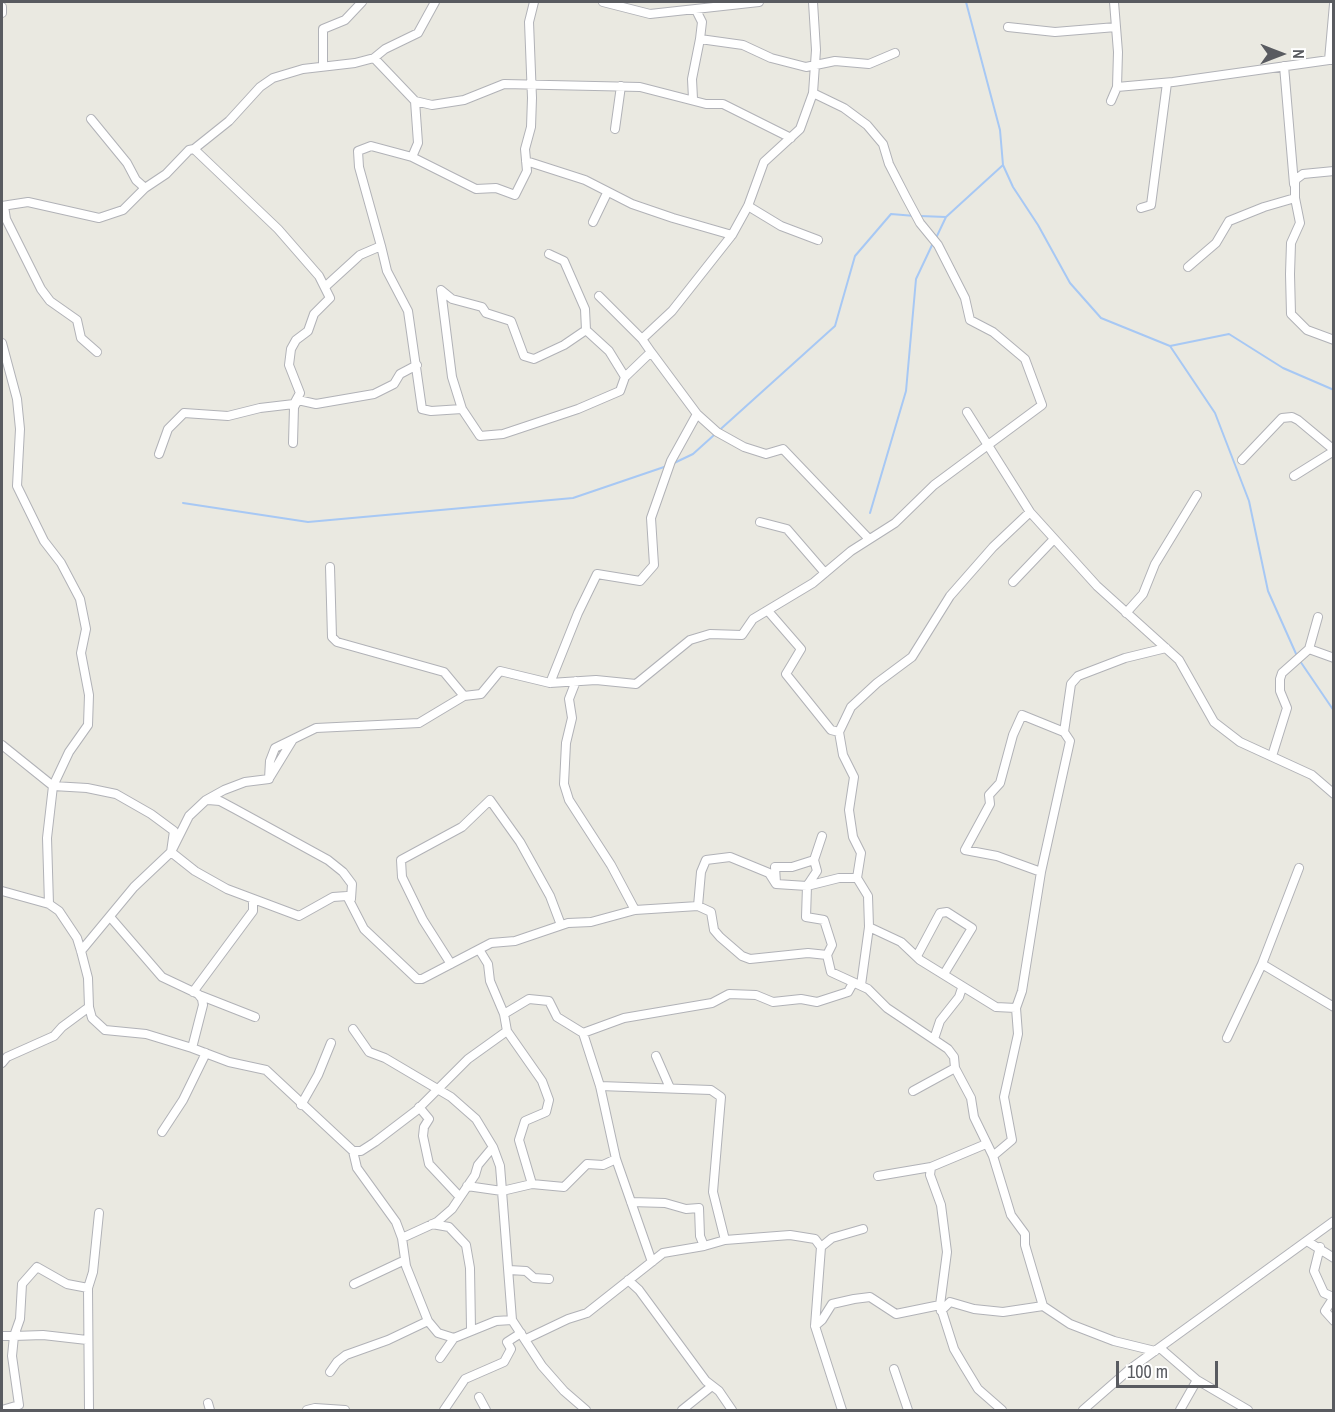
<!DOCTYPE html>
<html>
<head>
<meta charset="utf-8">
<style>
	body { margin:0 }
	#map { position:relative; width:1335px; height:1412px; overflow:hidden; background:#eae9e1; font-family:"Archivo Narrow",sans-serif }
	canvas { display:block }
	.frame { position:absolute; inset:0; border:3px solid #595b60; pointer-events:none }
	.north { position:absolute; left:1251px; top:24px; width:60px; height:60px; -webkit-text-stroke:4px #fff; paint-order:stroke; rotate:90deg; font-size:16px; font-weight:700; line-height:24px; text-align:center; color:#595b60 }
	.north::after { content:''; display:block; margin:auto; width:21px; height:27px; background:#595b60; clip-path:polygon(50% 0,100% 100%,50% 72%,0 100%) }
	.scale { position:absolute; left:1116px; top:1361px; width:102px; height:27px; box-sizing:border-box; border:3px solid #595b60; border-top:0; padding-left:8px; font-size:18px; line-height:21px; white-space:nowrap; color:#595b60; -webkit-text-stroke:4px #fff; paint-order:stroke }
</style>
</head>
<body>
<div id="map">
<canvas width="1335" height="1412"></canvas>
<div class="frame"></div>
<div class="north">N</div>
<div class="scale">100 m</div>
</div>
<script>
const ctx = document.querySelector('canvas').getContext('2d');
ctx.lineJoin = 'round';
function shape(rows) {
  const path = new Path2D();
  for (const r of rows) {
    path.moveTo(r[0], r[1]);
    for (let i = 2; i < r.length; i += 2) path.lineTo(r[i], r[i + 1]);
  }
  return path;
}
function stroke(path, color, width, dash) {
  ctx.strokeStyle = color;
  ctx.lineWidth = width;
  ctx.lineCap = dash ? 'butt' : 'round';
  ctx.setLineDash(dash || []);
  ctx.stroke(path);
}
const stream = shape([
	[1003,165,1013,187,1038,225,1070,283,1101,318,1170,346,1215,413,1249,501,1268,591,1297,656],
	[920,216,946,217],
	[936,238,946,217,1003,165,1000,130,966,2],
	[1170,346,1229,334,1283,368,1334,390],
	[672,464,693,454,835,326,855,256,891,214,915,216],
	[183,503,308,522,573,498,667,466],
	[870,513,906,391,916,279,933,243],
	[1300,661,1334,711]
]);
const minor = shape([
	[603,2,650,14,759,2],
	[1334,4,1329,60,1334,60],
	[2,7,2,13],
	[696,10,702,22,700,39,743,45,771,58,806,67,835,61,869,64,895,53],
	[1008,27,1055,32,1116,27],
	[374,58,415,101,432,105,464,100,504,84,640,87,706,104,723,104,791,138],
	[323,66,323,29,345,20,362,2],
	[1284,66,1294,184],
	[1117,87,1173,82,1329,60],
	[693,99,692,79,700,39],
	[1111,101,1117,87,1118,52,1114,2],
	[91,119,127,163,136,180,145,188],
	[615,129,621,86],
	[412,157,476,189,496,188,515,195,527,171,525,149,531,127,532,98,529,22,534,2],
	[526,161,585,180,632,204,673,218,732,235],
	[1334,171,1303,174,1295,180,1295,198,1300,223,1291,243,1290,274,1291,314,1307,330,1334,340],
	[2,206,28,202,99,218,123,210,145,188,166,174,189,150,194,149,229,121,260,87,273,78,303,69,355,63,374,58,385,49,418,33,435,2],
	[4,206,6,219,41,289,50,301,77,320,81,338,97,352],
	[748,206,781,226,818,240],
	[1141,208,1151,205,1167,83],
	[593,222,607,193],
	[381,246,387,271,408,311,422,409,431,411,462,409,480,436,503,434,578,409,620,391,625,377,651,352,642,339,672,311,732,235,748,206,764,162,800,129,813,93,816,50,813,2],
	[1188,267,1216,243,1229,221,1264,207,1295,198],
	[326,286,360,255,381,246,359,167,358,151,371,146,412,157,418,143,415,101],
	[599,296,642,339],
	[586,330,609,351,625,377],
	[2,343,17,399,20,429,17,486,44,541,61,563,80,599,86,629,81,653,89,695,88,725,69,752,53,786,47,838,49,904],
	[651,352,697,414,717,432,744,447,766,454,783,449,869,539],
	[462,409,452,377,441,290,452,299,482,307,486,313,511,321,524,356,534,359,564,345,586,330,585,309,564,261,549,254],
	[967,412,1030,512,1097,586,1179,660,1214,722,1240,742,1312,775,1334,794],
	[293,443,294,407,298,400,316,404,374,394,394,384,400,374,417,365],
	[159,454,168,429,184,413,228,416,260,408,294,404,300,393,289,365,291,349,296,340,308,331,314,314,330,298,319,276,278,229,194,149],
	[1242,460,1282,418,1292,417,1298,420,1334,450],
	[1294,476,1334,451],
	[760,522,787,529,825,573],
	[330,567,332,637,337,642,444,672,464,696],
	[1013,582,1054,539],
	[768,611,801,649,786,674,831,730,839,732],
	[1126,613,1143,594,1155,564,1197,495],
	[1309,649,1334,658],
	[576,681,569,699,572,718,566,743,564,784,569,800,611,865,635,910],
	[550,683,578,613,597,574,640,581,654,565,651,518,671,461,697,414],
	[1064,732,1071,684,1078,676,1125,658,1166,648],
	[2,745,53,786,87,788,116,794,151,814,174,831,171,852,195,871,227,889,299,916,333,897,347,896,364,929,417,979,422,979,491,943,515,941,568,923,591,922,635,910,698,906,711,912,714,930,720,937,742,956,750,959,808,953,827,955],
	[1272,756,1287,708,1280,691,1280,679,1282,673,1309,649,1318,617],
	[270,777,292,741],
	[208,800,220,801,235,809,328,860,343,872,352,884,351,899],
	[822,836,814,860,817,871,807,886,806,917,824,920,832,945,827,955,831,972,868,989,887,1008,948,1049,954,1057,955,1068,971,1098,974,1117,993,1156,1011,1215,1025,1234,1025,1245,1043,1306,1070,1324,1114,1341,1155,1351],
	[776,883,775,867,792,867,814,860],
	[2,891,49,904,59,911,77,938,81,951,88,978,89,1007,62,1027,54,1036,7,1057,2,1063],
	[698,906,701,872,706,860,730,857,769,873,776,884,807,886,839,878,857,878],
	[111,918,162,977,198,994,202,999,203,1005,192,1048,229,1062,266,1070,353,1151,357,1168,396,1222,402,1238,406,1266,428,1321,438,1333,454,1338],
	[869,927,901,942,920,960,996,1007,1016,1008],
	[81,951,134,887,171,852,189,816,206,800,224,790,245,782,269,779,270,761,275,748,316,728,419,723,464,696,481,694,500,671,550,683,596,680,636,684,690,640,710,634,742,635,753,619,813,583,851,551,895,523,934,485,1042,405,1025,359,993,332,970,320,965,298,938,245,920,223,906,197,889,164,883,144,867,125,844,108,813,93],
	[917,956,940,913,947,912,972,928,944,974],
	[451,964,423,920,402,877,401,860,462,827,490,800,520,842,550,896,561,925],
	[1262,964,1334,1007],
	[861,985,869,927,868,896,857,878,861,853,853,837,849,810,854,777,843,755,839,732,851,707,877,683,912,657,950,596,993,547,1030,512],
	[193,992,253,911,253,900],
	[199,995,255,1017],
	[89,1007,92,1018,105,1030,146,1034,192,1048],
	[504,1014,529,999,549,1001,557,1017,583,1033,600,1086,616,1159,652,1262],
	[353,1029,369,1052,385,1058,451,1097,476,1119,493,1147,478,1165,475,1175,452,1209,437,1222,402,1238],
	[507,1031,542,1081,549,1100,546,1112,525,1121,519,1140,532,1184],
	[583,1033,624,1018,712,1003,729,994,756,995,773,1002,801,999,817,1002,848,992,853,983],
	[1227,1038,1262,964,1299,868],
	[934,1039,940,1021,959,997,962,988],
	[656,1056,670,1088],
	[600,1086,711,1090,721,1097,713,1192,725,1240],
	[913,1091,955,1068],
	[301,1105,318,1075,331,1043],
	[419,1107,429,1119,424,1127,423,1136,429,1164,459,1196],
	[162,1132,183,1100,206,1053],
	[493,1147,500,1166,502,1191,532,1184,564,1187,587,1164,603,1165,616,1159],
	[353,1151,361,1151,375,1142,417,1110,468,1059,507,1031,504,1014,490,981,488,964,480,951],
	[993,1156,1012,1140,1004,1097,1018,1034,1016,1008,1022,991,1041,872,1070,741,1064,732,1022,715,1013,735,1000,783,989,795,990,804,965,850,997,856,1041,872],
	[878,1176,931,1167],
	[467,1186,502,1191,512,1320,542,1366,564,1391,586,1410],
	[432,1224,449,1227,466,1245,470,1268,471,1329],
	[1307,1241,1334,1258],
	[704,1246,725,1240,790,1235,815,1239,821,1247],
	[1320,1247,1314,1271,1324,1293,1333,1297],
	[509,1270,526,1271,534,1278,549,1279],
	[628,1280,639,1290,706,1381,719,1391,732,1410],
	[354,1284,405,1260],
	[1334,1297,1325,1311,1334,1321],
	[940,1305,947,1252,941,1205,930,1175,931,1167,986,1144],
	[941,1311,950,1302,974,1309,1003,1312,1043,1306],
	[815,1326,822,1320,832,1304,854,1299,870,1297,896,1314,940,1305,954,1349,964,1366,978,1389,1002,1410],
	[2,1336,14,1336,20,1319,22,1284,37,1267,67,1284,88,1288],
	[526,1339,568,1319,587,1313,663,1253,704,1246,700,1236,699,1208,686,1209,665,1203,631,1202],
	[1160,1348,1197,1380,1248,1410],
	[440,1358,454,1338,496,1321,512,1320],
	[894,1369,908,1410],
	[330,1372,337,1362,346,1355,388,1340,428,1321],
	[479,1397,486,1410],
	[208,1403,210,1410],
	[2,1410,19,1405,12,1356,14,1336,43,1335,87,1340],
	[89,1410,88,1288,93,1272,99,1213],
	[307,1410,315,1408,345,1410],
	[444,1410,465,1379,504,1362,511,1349,507,1342,521,1333],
	[682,1410,712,1386],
	[842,1410,815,1326,821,1247,832,1238,863,1229],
	[1083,1410,1130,1369,1334,1221],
	[1180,1410,1197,1380]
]);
stroke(stream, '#a7c8f4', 2);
stroke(minor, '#b1b2b7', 10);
stroke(minor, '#fff', 8);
</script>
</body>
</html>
